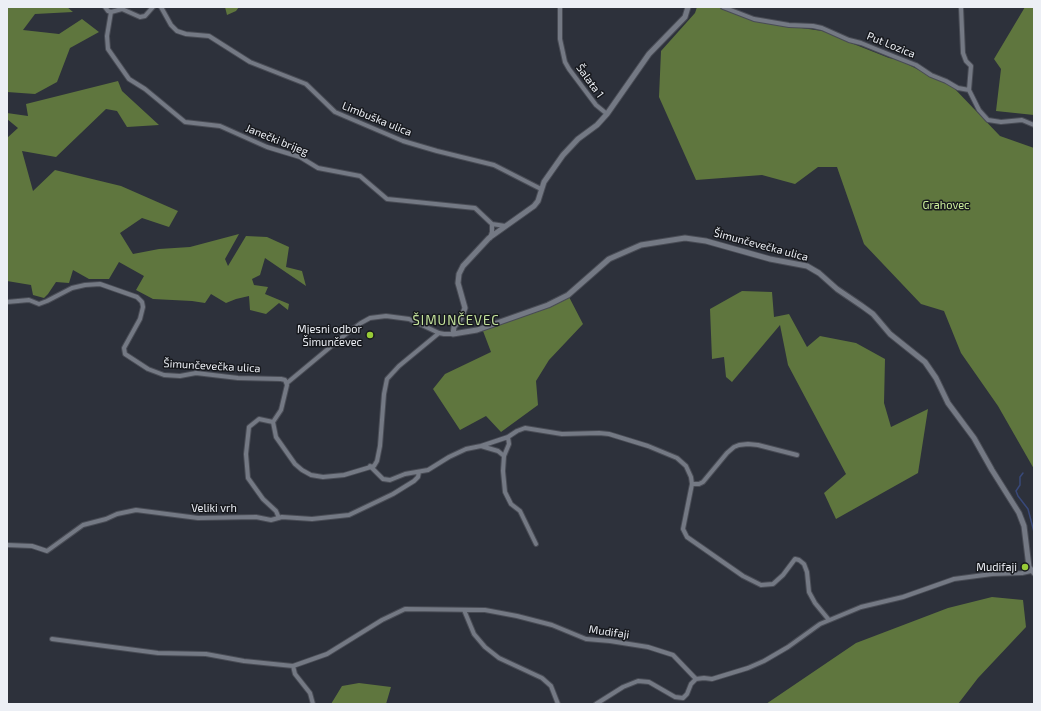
<!DOCTYPE html>
<html>
<head>
<meta charset="utf-8">
<style>
	body { margin:0 }
	#map { position:relative; width:1041px; height:711px; overflow:hidden; background:#2d313b; font-family:"Exo 2",sans-serif }
	canvas { display:block }
	.frame { position:absolute; inset:0; border:8px solid #eceff5; pointer-events:none }
</style>
</head>
<body>
<div id="map">
<canvas width="1041" height="711"></canvas>
<div class="frame"></div>
</div>
<script>
const ctx = document.querySelector('canvas').getContext('2d');
ctx.lineJoin = 'round';
function paint(path, color) {
  ctx.fillStyle = color;
  ctx.fill(path, 'evenodd');
}
function shape(rows) {
  const path = new Path2D();
  for (const r of rows) {
    path.moveTo(r[0], r[1]);
    for (let i = 2; i < r.length; i += 2) path.lineTo(r[i], r[i + 1]);
  }
  return path;
}
function stroke(path, color, width, dash) {
  ctx.strokeStyle = color;
  ctx.lineWidth = width;
  ctx.lineCap = dash ? 'butt' : 'round';
  ctx.setLineDash(dash || []);
  ctx.stroke(path);
}
function write(font, color, halo, rows, align = 'center') {
  ctx.font = font + ' "Exo 2",sans-serif';
  ctx.lineWidth = 3;
  ctx.setLineDash([]);
  ctx.textBaseline = 'middle';
  ctx.strokeStyle = halo;
  ctx.fillStyle = color;
  for (const [text, x, y, turn = 0] of rows) {
    ctx.save();
    ctx.translate(x, y);
    ctx.rotate((+turn || 0) * Math.PI / 180);
    ctx.textAlign = isNaN(turn) ? turn : align;
    if (halo) ctx.strokeText(text, 0, 0);
    ctx.fillText(text, 0, 0);
    ctx.restore();
  }
}
const forest = shape([
	[7,7,67,7,73,12,35,14,23,30,59,34,82,19,99,32,70,48,57,82,35,94,7,92],
	[225,7,239,7,236,11,227,15],
	[697,7,719,7,722,9,754,21,829,32,846,41,889,58,899,60,953,87,1000,136,1034,148,1034,469,998,406,961,353,944,311,921,304,864,244,837,167,818,167,795,184,762,175,696,180,659,97,661,51,695,13],
	[1025,7,1034,7,1034,115,996,111,1001,69,994,59],
	[118,81,122,91,159,125,127,127,117,111,106,109,56,157,22,151,33,191,55,170,121,186,178,211,169,227,142,218,120,233,133,254,159,249,190,247,239,234,225,259,228,266,246,236,267,237,289,247,286,267,302,271,306,286,265,258,260,275,252,279,254,285,268,287,265,294,289,304,288,310,279,303,266,314,250,310,249,296,236,299,226,303,211,294,205,303,192,301,153,299,136,290,144,276,119,262,109,279,89,279,73,270,69,283,56,282,48,294,44,298,33,295,31,285,7,281,7,138,18,128,7,119,7,113,28,116,26,104],
	[742,291,772,292,774,317,789,314,807,347,820,336,856,343,885,359,884,403,891,427,928,409,918,473,836,519,824,493,846,474,788,365,780,325,732,382,726,377,724,357,712,359,710,309],
	[568,295,583,324,549,360,536,381,538,405,501,432,486,416,460,430,433,389,445,374,491,352,483,331],
	[992,597,1023,600,1026,627,978,678,958,704,766,704,856,643,948,608],
	[359,683,391,687,386,704,331,704,342,686]
]);
const stream = shape([
	[1023,473,1020,477,1020,485,1016,491,1018,496,1028,509,1034,532]
]);
const minor = shape([
	[105,7,108,11,111,12],
	[161,7,171,25,177,31,186,34,209,36,250,62,306,84,335,112,403,141,437,151,494,165,541,189],
	[560,7,560,39,565,62,569,69,596,105,607,114],
	[723,7,754,19,789,25,813,26,822,28,849,40,861,43,893,56,916,65,931,75,946,81,958,88,969,90,979,110,988,120,1001,122,1022,120,1034,125],
	[961,7,963,53,966,61,971,66,969,90],
	[111,12,107,36,108,49,129,79,145,89,185,122,220,126,267,147,300,157,318,168,360,176,387,199,475,208,492,224,492,232,490,238],
	[111,12,122,9,140,17,145,16,153,7],
	[492,224,505,226],
	[7,302,29,300,39,304,47,301,72,288,85,285,100,284,137,297,142,302,143,307,140,319,124,348,125,354,148,369,164,375,180,376,196,373,238,378,281,379,285,380,287,385,281,410,273,422,276,437,295,464,302,470,311,475,323,477,344,475,374,466,377,461,380,446,384,394,387,379,399,366,439,333],
	[287,383,346,334,361,323,370,318,386,316,409,319,439,333,444,334,453,334],
	[273,422,259,419,249,427,246,454,248,478,263,499,276,511,279,518],
	[508,437,509,444,504,456,503,471,505,492,511,504,520,511,536,544],
	[481,446,498,451,504,456],
	[370,466,383,479,390,480,405,474,428,470,449,457,466,449,481,446,508,437,517,431,525,428,562,434,599,433,609,434,648,446,677,458,686,466,691,477,692,484,699,484,703,482,727,453,734,447,739,445,748,444,758,445,797,455],
	[692,484,683,529,687,537,743,576,761,585,773,584,783,575,795,559,799,560,804,564,807,572,809,592,815,603,829,620],
	[7,545,32,546,47,551,83,525,106,519,117,514,136,510,198,518,256,517,271,520,282,517,312,519,349,515,393,494,414,481,418,477,419,472],
	[464,610,474,634,485,647,499,658,542,678,551,686,558,704],
	[52,639,158,653,206,654,244,661,293,666],
	[313,704,310,693,295,674,293,666,327,654,382,620,405,609,485,610,517,616,552,625,586,639,610,641,648,647,673,655,696,679],
	[596,704,623,687,638,681,649,682,675,697,683,698,687,694,691,684,696,679,704,678,712,679,748,668,764,661,788,647,820,624,861,607,903,597,954,579,992,574,1022,573,1031,571]
]);
const tertiary = shape([
	[688,7,685,17,649,54,607,114,597,125,578,139,563,155,544,182,538,201,534,206,489,238,463,266,459,274,458,283,465,308,461,318,454,327,453,334,477,330,548,305,568,295,609,259,641,245,685,238,706,241,770,259,807,266,819,273,837,289,862,306,873,314,890,334,925,362,936,378,948,403,974,438,992,470,1019,513,1024,526,1029,567,1034,573]
]);
const markers = [
	[370,335,4,"#98cb37"],
	[1025,567,4,"#98cb37"]
];
const streetNames = [
	["Put Lozica",891,45,22],
	["Šalata 1",590,81,54],
	["Limbuška ulica",377,119,22],
	["Janečki brijeg",277,140,22],
	["Šimunčevečka ulica",761,245,15],
	["Šimunčevečka ulica",212,366,3],
	["Veliki vrh",214,508],
	["Mudifaji",609,632,8]
];
const parkNames = [
	["Grahovec",946,205]
];
const poiNames = [
	["Mjesni odbor",362,329],
	["Šimunčevec",362,342],
	["Mudifaji",1017,567]
];
const quarterNames = [
	["ŠIMUNČEVEC",456,321]
];
paint(forest, '#5f763e');
stroke(stream, '#39497a', 1.5);
stroke(minor, '#494c55', 6);
stroke(tertiary, '#494c55', 7);
stroke(minor, '#747984', 4);
stroke(tertiary, '#747984', 5);
for (const [x, y, r, color] of markers) {
  const dot = new Path2D();
  dot.arc(x, y, r, 0, 2 * Math.PI);
  ctx.fillStyle = color;
  ctx.fill(dot);
  stroke(dot, '#17191e', 1.5);
}
write('11px', '#eceff5', '#17191e', streetNames);
write('11px', '#cdf09c', '#17191e', parkNames);
write('11px', '#eceff5', '#17191e', poiNames, 'right');
ctx.letterSpacing = '1px';
write('13px', '#c5e49c', '#17191e', quarterNames);
ctx.letterSpacing = '0px';
</script>
</body>
</html>
